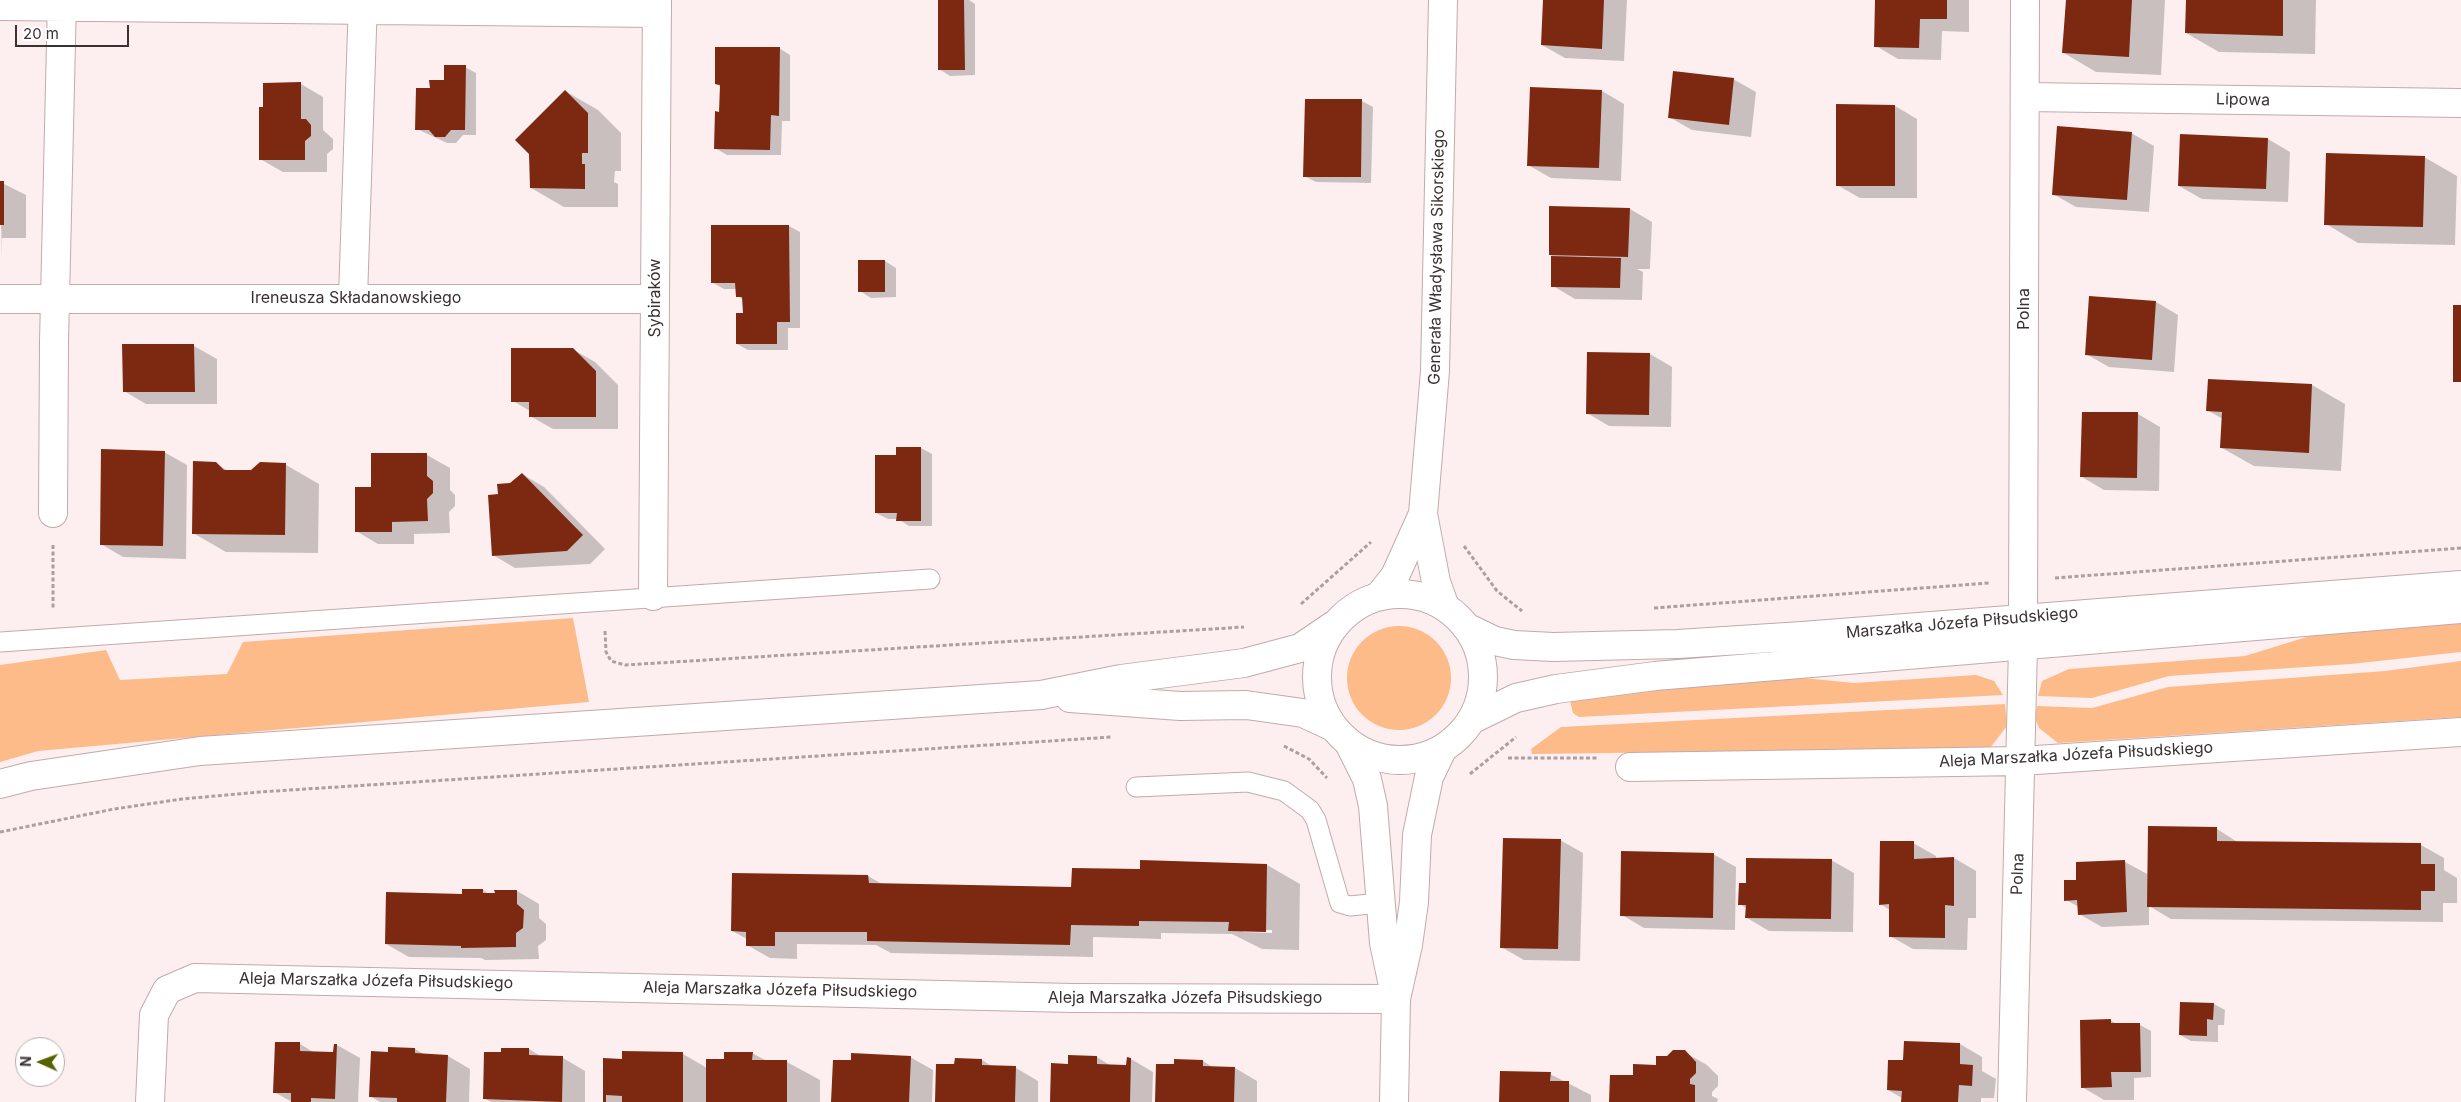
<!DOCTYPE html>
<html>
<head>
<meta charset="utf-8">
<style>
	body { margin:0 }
	#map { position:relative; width:2461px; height:1102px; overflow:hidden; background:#fdefef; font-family:Inter,sans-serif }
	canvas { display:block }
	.north { position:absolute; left:15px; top:1037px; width:50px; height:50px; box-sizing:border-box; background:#fff; border:1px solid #b1adad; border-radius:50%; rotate:272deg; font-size:14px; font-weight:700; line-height:20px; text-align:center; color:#3b3132 }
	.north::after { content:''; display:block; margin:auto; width:18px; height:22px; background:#576100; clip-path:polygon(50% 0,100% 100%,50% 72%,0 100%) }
	.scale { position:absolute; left:15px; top:25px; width:114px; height:22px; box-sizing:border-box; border:2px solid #3b3132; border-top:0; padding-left:6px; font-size:15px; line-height:18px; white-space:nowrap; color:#3b3132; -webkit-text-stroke:4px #fff; paint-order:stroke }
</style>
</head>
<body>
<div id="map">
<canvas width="2461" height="1102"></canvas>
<div class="north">N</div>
<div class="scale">20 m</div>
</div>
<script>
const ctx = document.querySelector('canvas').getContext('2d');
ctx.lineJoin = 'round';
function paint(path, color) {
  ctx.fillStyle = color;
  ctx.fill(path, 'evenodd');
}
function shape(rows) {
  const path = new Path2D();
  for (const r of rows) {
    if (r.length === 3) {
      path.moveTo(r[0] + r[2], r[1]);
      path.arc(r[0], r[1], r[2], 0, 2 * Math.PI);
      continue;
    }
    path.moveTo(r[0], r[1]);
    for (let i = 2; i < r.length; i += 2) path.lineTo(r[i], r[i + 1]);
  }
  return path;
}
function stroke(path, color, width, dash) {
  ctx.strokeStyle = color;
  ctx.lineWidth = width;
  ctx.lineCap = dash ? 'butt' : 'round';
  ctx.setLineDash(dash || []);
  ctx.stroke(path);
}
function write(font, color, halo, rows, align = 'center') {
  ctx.font = font + ' Inter,sans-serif';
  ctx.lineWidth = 5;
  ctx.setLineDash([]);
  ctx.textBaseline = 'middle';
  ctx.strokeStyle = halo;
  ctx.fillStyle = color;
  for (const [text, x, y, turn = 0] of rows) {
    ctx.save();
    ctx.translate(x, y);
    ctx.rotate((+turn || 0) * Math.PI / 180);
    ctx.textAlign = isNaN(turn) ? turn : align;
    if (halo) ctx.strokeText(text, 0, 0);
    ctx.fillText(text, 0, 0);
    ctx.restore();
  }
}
const green = shape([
	[573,618,589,702,38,751,0,762,0,665,106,650,120,680,227,674,243,642],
	[2461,619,2461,652,2351,664,2169,676,2092,698,2038,696,2042,681,2069,669,2245,656,2323,632],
	[1399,678,52],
	[2461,661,2461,717,2058,743,2039,728,2035,718,2037,706,2092,708,2168,687,2385,671],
	[1763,674,1854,683,1976,675,1994,681,2003,695,1579,717,1573,713,1570,701],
	[2005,704,2007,726,1990,748,1532,754,1531,749,1561,727]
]);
const shadow = shape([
	[939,0,969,0,975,4,975,75,950,76,939,69],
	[1544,0,1627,0,1624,61,1565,58,1542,45],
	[1876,0,1969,0,1969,32,1942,31,1941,60,1898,59,1876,46],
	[2067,0,2165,0,2161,75,2096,72,2064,53],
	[2187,0,2316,0,2315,54,2219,52,2186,33],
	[779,48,790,55,790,121,782,121,781,155,727,155,715,148,721,113,721,87,716,84],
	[465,67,476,73,476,135,463,135,456,143,447,143,417,129,431,89],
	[1733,79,1756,92,1751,137,1692,130,1669,117],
	[301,84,323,97,323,130,333,139,333,149,327,154,327,172,283,172,260,159,264,108],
	[565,91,598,110,621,133,621,171,615,171,614,182,618,184,618,207,564,207,531,188],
	[1602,91,1624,104,1621,181,1551,178,1528,165],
	[1362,101,1373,107,1371,183,1316,182,1304,176],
	[1895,106,1917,119,1917,198,1860,198,1837,185],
	[2131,133,2154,146,2149,212,2076,207,2053,194],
	[2268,139,2290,152,2288,202,2202,199,2179,186],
	[2424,157,2457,176,2455,245,2358,243,2326,224],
	[0,182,26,195,26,238,2,238,2,258],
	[1630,209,1652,222,1650,269,1637,269,1643,272,1642,300,1575,299,1553,286,1552,256,1550,254],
	[789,226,800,232,800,328,788,328,788,350,748,350,737,344,744,314,744,300,737,296,737,289,724,289,713,283],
	[885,261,896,268,896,297,871,298,860,291],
	[2156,302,2178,315,2174,372,2109,367,2086,354],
	[124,345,194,346,217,359,217,404,146,404,124,391],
	[572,349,595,362,618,385,618,429,553,429,530,416,530,411,513,401],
	[1650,354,1672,367,1671,427,1609,426,1587,413],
	[2209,381,2312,385,2345,404,2341,471,2254,466,2222,448,2223,419,2207,410],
	[2138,414,2160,427,2159,491,2104,490,2082,477],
	[921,448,932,454,932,526,909,526,898,519,888,519,876,513,897,456],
	[164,452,187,465,186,559,123,557,101,544],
	[373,455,427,455,450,468,450,490,455,495,455,506,449,512,450,533,414,534,414,544,378,544,356,531,373,488],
	[215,463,230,472,252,472,286,465,319,484,318,553,226,552,193,533],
	[522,474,544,487,605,549,590,564,515,568,493,555,499,495],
	[2217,829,2239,843,2421,845,2444,858,2444,870,2457,878,2457,903,2443,903,2443,922,2171,919,2149,906,2149,925,2102,927,2079,914,2079,907,2066,900,2078,881,2125,862,2149,875],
	[1560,840,1583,853,1580,961,1524,960,1501,947],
	[1913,843,1936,856,1936,859,1954,858,1976,871,1976,918,1968,918,1967,950,1913,949,1890,936,1890,910,1880,904],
	[1713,854,1736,867,1735,930,1644,928,1622,915],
	[1831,860,1854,873,1853,932,1769,931,1747,918,1747,909,1740,904,1747,884],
	[1267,865,1300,884,1299,950,1262,949,1232,934,1161,933,1161,939,1093,937,1093,957,891,953,876,945,797,944,797,959,770,958,747,945,747,939,732,931,868,876,882,884,1072,888,1141,870],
	[1241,930,1272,930,1272,933,1244,932],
	[483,890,489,894,517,891,539,904,539,918,546,924,546,940,538,946,539,959,485,960,481,958,409,957,386,944,463,895],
	[2181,1003,2214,1004,2225,1010,2224,1025,2218,1025,2218,1042,2191,1041,2180,1035],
	[2110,1020,2118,1025,2140,1025,2151,1031,2151,1077,2134,1078,2134,1100,2104,1100,2082,1087],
	[300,1044,315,1053,335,1053,335,1045,337,1045,360,1058,358,1102,292,1102,274,1092],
	[1960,1044,1982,1057,1982,1071,1996,1079,1994,1098,1981,1098,1981,1102,1902,1102,1902,1098,1888,1090,1904,1062],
	[415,1049,425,1055,448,1056,470,1069,469,1102,380,1102,370,1096,389,1053],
	[529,1049,542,1057,563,1058,585,1071,585,1102,491,1102,484,1098,502,1053],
	[1684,1052,1707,1065,1718,1076,1718,1086,1712,1092,1712,1096,1718,1099,1717,1102,1611,1102,1634,1076,1657,1066,1668,1058],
	[752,1053,767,1061,787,1062,820,1080,820,1102,606,1102,605,1059,623,1060,683,1054,707,1068],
	[910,1057,933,1070,932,1102,832,1102,852,1061],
	[1097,1057,1111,1066,1128,1066,1131,1059,1153,1072,1152,1102,1052,1102,1069,1065],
	[956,1060,982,1060,993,1067,1016,1068,1038,1081,1038,1102,936,1102,956,1065],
	[1203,1061,1214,1068,1235,1068,1257,1081,1257,1102,1156,1102],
	[1550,1074,1591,1095,1591,1102,1501,1102]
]);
const building = shape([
	[938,0,964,0,965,70,938,70],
	[1543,0,1604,0,1602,49,1541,45],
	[1875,0,1947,0,1947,19,1920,19,1919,48,1874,47],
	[2066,0,2132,0,2129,57,2062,53],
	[2186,0,2283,0,2283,36,2185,33],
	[715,47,780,47,779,116,771,115,770,150,714,149,715,111,719,112,720,85,715,84],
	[444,65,466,65,465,130,451,130,445,137,435,137,429,130,415,130,416,88,430,88,429,80,444,80],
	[1673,71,1734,78,1729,125,1668,118],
	[301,82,301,119,306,119,311,125,311,136,305,141,305,160,259,160,259,107,263,107,263,83],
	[1530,87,1602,90,1599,168,1527,166],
	[565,90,588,113,588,153,582,153,582,164,585,164,585,189,530,188,529,154,515,140],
	[1305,99,1362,99,1361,177,1303,177],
	[1836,104,1895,105,1895,186,1836,186],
	[2057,126,2132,132,2127,200,2052,195],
	[2180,134,2268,138,2266,189,2178,186],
	[2326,153,2425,156,2423,227,2324,225],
	[0,181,4,181,4,225,0,225],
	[1549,206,1630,208,1628,257,1549,255],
	[711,225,789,225,790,322,777,322,777,344,736,344,736,313,743,313,742,297,736,297,735,283,711,283],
	[1551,256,1621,258,1620,288,1551,287],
	[858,260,885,260,885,292,858,292],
	[2089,296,2156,301,2152,360,2085,355],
	[2453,305,2461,305,2461,382,2453,382],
	[122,344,194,344,195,392,123,392],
	[511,348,573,348,596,371,596,417,529,417,529,402,511,402],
	[1587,352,1650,353,1649,415,1586,414],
	[2208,379,2312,384,2309,453,2220,448,2222,412,2206,411],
	[2082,412,2138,412,2137,478,2080,477],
	[896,447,921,447,921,521,896,521,897,513,875,513,875,455,896,455],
	[101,449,165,451,163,546,100,545],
	[371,453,427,453,427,476,433,481,433,493,427,499,428,521,392,522,392,532,355,532,355,487,371,487],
	[193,461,216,462,224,470,251,470,260,462,286,463,285,535,192,534],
	[522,473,583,535,567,551,492,556,488,495,498,494,497,484,510,483],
	[2148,826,2217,827,2217,841,2421,843,2421,864,2435,864,2435,891,2421,891,2421,910,2147,907],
	[1503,838,1561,839,1558,949,1500,948],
	[1880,841,1914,841,1914,859,1954,857,1954,906,1945,905,1945,938,1889,937,1889,904,1879,905],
	[1621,851,1714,853,1713,918,1620,916],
	[1746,858,1832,859,1831,919,1745,918,1746,905,1738,905,1739,883,1746,883],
	[1140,860,1267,864,1266,932,1228,931,1229,922,1139,921,1139,926,1071,925,1070,945,867,941,867,932,775,932,775,946,746,946,746,932,731,931,732,873,868,875,869,883,1071,887,1072,868,1140,869],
	[2125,860,2127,912,2078,915,2077,900,2064,901,2064,880,2076,880,2076,862],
	[462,889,483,889,483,893,495,893,494,890,517,890,517,904,524,910,523,928,516,933,516,947,461,948,461,946,385,944,386,892,462,894],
	[2180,1002,2214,1003,2213,1020,2207,1019,2207,1036,2179,1035],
	[2111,1019,2111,1023,2140,1023,2141,1072,2111,1072,2112,1087,2081,1088,2080,1020],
	[1904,1041,1960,1043,1960,1064,1973,1065,1972,1086,1959,1085,1958,1102,1901,1102,1902,1091,1887,1090,1888,1060,1903,1060],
	[275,1042,300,1042,300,1051,333,1052,334,1044,337,1044,335,1099,311,1098,311,1102,291,1102,291,1093,273,1093],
	[388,1047,415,1048,415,1053,448,1055,446,1102,397,1102,397,1098,369,1097,371,1051,388,1052],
	[501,1048,529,1048,529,1055,563,1056,562,1102,483,1099,484,1052,501,1052],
	[1673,1050,1685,1050,1696,1062,1696,1073,1690,1079,1690,1084,1695,1085,1695,1102,1609,1102,1610,1075,1633,1075,1633,1064,1656,1065,1656,1056,1667,1056],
	[622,1051,683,1052,683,1102,622,1102,622,1096,606,1095,606,1102,603,1102,603,1058,622,1059],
	[724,1052,753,1052,752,1060,787,1060,787,1102,706,1102,706,1059,724,1059],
	[851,1053,911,1056,909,1102,831,1102,833,1060,851,1060],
	[1068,1055,1097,1056,1097,1064,1126,1065,1127,1057,1131,1058,1130,1102,1050,1102,1051,1063,1068,1064],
	[955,1058,982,1059,982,1065,1016,1066,1015,1102,935,1102,936,1064,954,1064],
	[1174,1059,1203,1060,1203,1066,1235,1067,1234,1102,1155,1102,1156,1064,1174,1064],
	[1500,1071,1551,1072,1550,1081,1569,1081,1569,1102,1499,1102]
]);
const path = shape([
	[53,545,53,609],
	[1464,546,1497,591,1522,611],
	[2055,578,2461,548],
	[1301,604,1371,542],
	[1654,608,1989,583],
	[605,631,606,652,611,661,625,665,1244,627],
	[1284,746,1309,759,1327,778],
	[1508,758,1598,758],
	[1470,774,1516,737],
	[0,832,114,809,182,799,260,792,1112,737]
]);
const service = shape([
	[0,642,930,579],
	[1136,787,1248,782,1284,791,1310,810,1316,820,1340,903,1350,906,1380,903]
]);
const minor = shape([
	[1443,0,1435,371,1423,514,1436,582,1445,607],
	[0,6,657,13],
	[2025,97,2461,103],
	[353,298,363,0],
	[0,299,655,299],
	[53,513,54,342,62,0],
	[653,596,657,0],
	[1379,596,1395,576,1423,514],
	[2023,618,2025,0],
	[1630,767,2021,761,2461,732],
	[150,1102,154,1015,167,990,195,978,1073,998,1396,999],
	[2012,1102,2023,646]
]);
const tertiary = shape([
	[1350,745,1367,779,1373,806,1384,943,1394,990],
	[1394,1102,1396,999,1408,945,1414,902,1417,835,1429,777,1442,750]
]);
const secondary = shape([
	[1400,677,83],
	[1466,627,1495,641,1514,645,1553,647,1678,644,1802,636,2461,585],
	[1070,698,1180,706,1246,705,1303,713,1331,726],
	[1471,720,1516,698,1556,689,1655,676,2461,609],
	[0,784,31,776,200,751,1041,695,1121,679,1244,663,1300,648,1334,625]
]);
const streetNames = [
	["Lipowa",2243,100,1],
	["Generała Władysława Sikorskiego",1437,257,-89],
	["Ireneusza Składanowskiego",356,298],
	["Sybiraków",655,298,-90],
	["Polna",2024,309,-90],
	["Marszałka Józefa Piłsudskiego",1962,623,-5],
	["Aleja Marszałka Józefa Piłsudskiego",2076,755,-3],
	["Polna",2018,874,-88],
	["Aleja Marszałka Józefa Piłsudskiego",376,981,1],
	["Aleja Marszałka Józefa Piłsudskiego",780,990,1],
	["Aleja Marszałka Józefa Piłsudskiego",1185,998]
];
paint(green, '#febb8a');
paint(shadow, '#0003');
paint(building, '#7d2911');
stroke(service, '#c2aaab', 21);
stroke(minor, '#c2aaab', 30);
stroke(tertiary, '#c2aaab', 30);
stroke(secondary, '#c2aaab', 30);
stroke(path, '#ac9fa0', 3, [4, 2.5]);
stroke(service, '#fff', 19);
stroke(minor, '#fff', 28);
stroke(tertiary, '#fff', 28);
stroke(secondary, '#fff', 28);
write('16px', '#3b3132', '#fff', streetNames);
</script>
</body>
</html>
